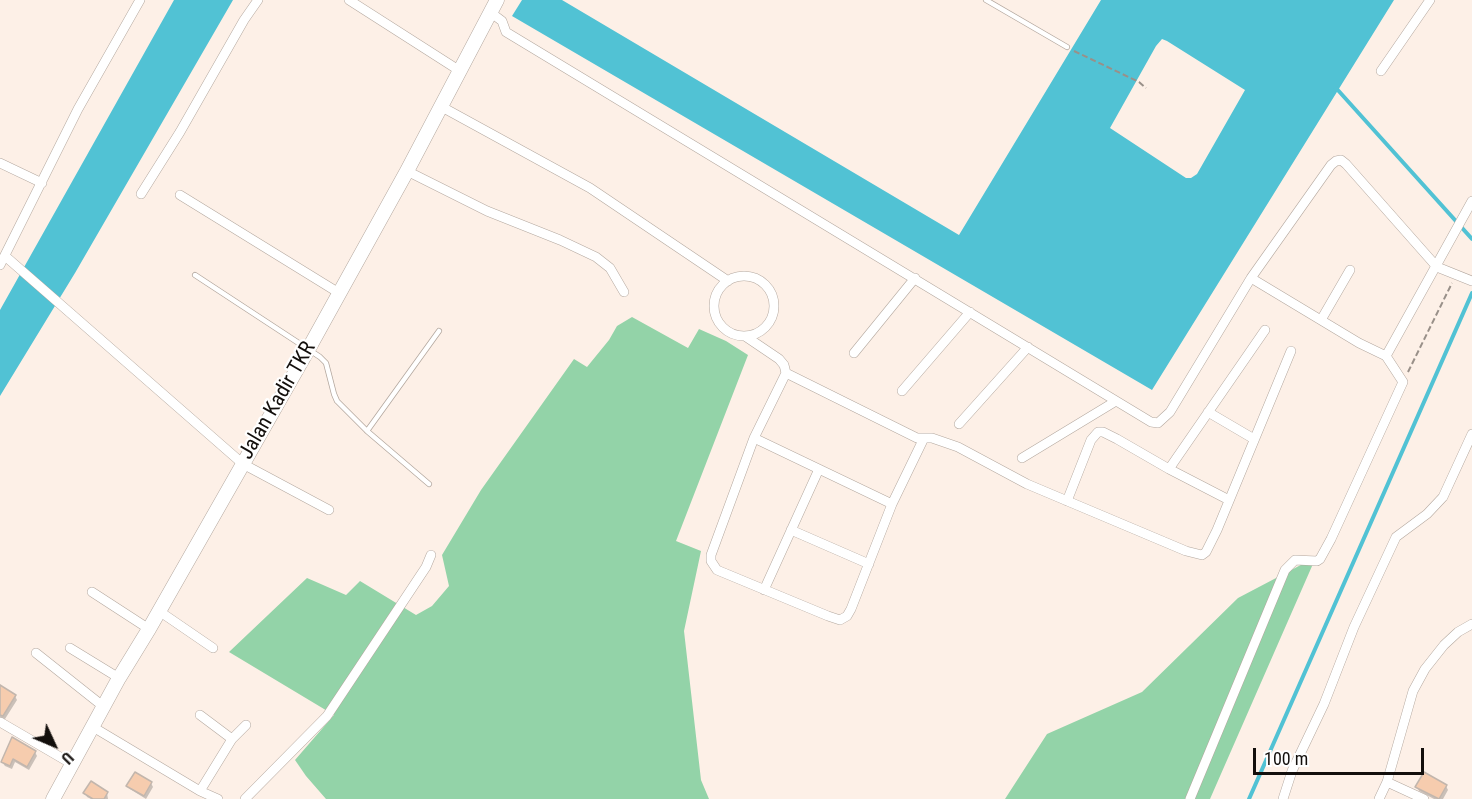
<!DOCTYPE html>
<html>
<head>
<meta charset="utf-8">
<style>
	body { margin:0 }
	#map { position:relative; width:1472px; height:799px; overflow:hidden; background:#fdf0e7; font-family:"Roboto Condensed",sans-serif }
	canvas { display:block }
	.north { position:absolute; left:24px; top:715px; width:60px; height:60px; -webkit-text-stroke:4px #fff; paint-order:stroke; rotate:134deg; font-size:16px; font-weight:700; line-height:24px; text-align:center; color:#130f0c }
	.north::after { content:''; display:block; margin:auto; width:21px; height:27px; background:#130f0c; clip-path:polygon(50% 0,100% 100%,50% 72%,0 100%) }
	.scale { position:absolute; left:1253px; top:748px; width:171px; height:27px; box-sizing:border-box; border:3px solid #130f0c; border-top:0; padding-left:8px; font-size:18px; line-height:21px; white-space:nowrap; color:#130f0c; -webkit-text-stroke:4px #fff; paint-order:stroke }
</style>
</head>
<body>
<div id="map">
<canvas width="1472" height="799"></canvas>
<div class="north">U</div>
<div class="scale">100 m</div>
</div>
<script>
const ctx = document.querySelector('canvas').getContext('2d');
ctx.lineJoin = 'round';
function paint(path, color) {
  ctx.fillStyle = color;
  ctx.fill(path, 'evenodd');
}
function shape(rows) {
  const path = new Path2D();
  for (const r of rows) {
    if (r.length === 3) {
      path.moveTo(r[0] + r[2], r[1]);
      path.arc(r[0], r[1], r[2], 0, 2 * Math.PI);
      continue;
    }
    path.moveTo(r[0], r[1]);
    for (let i = 2; i < r.length; i += 2) path.lineTo(r[i], r[i + 1]);
  }
  return path;
}
function stroke(path, color, width, dash) {
  ctx.strokeStyle = color;
  ctx.lineWidth = width;
  ctx.lineCap = dash ? 'butt' : 'round';
  ctx.setLineDash(dash || []);
  ctx.stroke(path);
}
function write(font, color, halo, rows, align = 'center') {
  ctx.font = font + ' "Roboto Condensed",sans-serif';
  ctx.lineWidth = 4.5;
  ctx.setLineDash([]);
  ctx.textBaseline = 'middle';
  ctx.strokeStyle = halo;
  ctx.fillStyle = color;
  for (const [text, x, y, turn = 0] of rows) {
    ctx.save();
    ctx.translate(x, y);
    ctx.rotate((+turn || 0) * Math.PI / 180);
    ctx.textAlign = isNaN(turn) ? turn : align;
    if (halo) ctx.strokeText(text, 0, 0);
    ctx.fillText(text, 0, 0);
    ctx.restore();
  }
}
const green = shape([
	[632,317,688,348,699,329,726,341,748,355,676,541,701,551,684,631,701,780,709,799,326,799,306,776,295,760,334,715,229,652,307,578,346,595,360,581,416,615,432,606,449,586,442,555,481,490,574,359,587,367,609,340,617,326],
	[1316,557,1210,799,1005,799,1047,734,1142,692,1238,598]
]);
const water = shape([
	[174,0,233,0,75,273,0,396,0,310],
	[522,0,562,0,959,235,1101,0,1394,0,1152,390,512,16],
	[1162,39,1167,41,1245,90,1197,174,1191,178,1186,178,1110,128,1156,46]
]);
const shadow = shape([
	[0,684,3,689,15,696,17,700,5,719,0,718],
	[35,752,37,756,29,770,15,762,12,769,5,766,2,762],
	[92,783,107,793,108,799,91,799,87,797,85,793],
	[151,783,153,787,146,799,130,789,128,786],
	[1446,786,1448,790,1443,799,1434,799,1419,791,1417,787]
]);
const stream = shape([
	[1336,88,1472,239],
	[1249,799,1472,293]
]);
const building = shape([
	[0,685,16,695,3,716,0,715,0,685],
	[12,737,36,751,27,767,13,759,10,766,1,762,12,737],
	[135,772,152,782,144,796,126,786,135,772],
	[1424,772,1447,785,1439,799,1415,787,1424,772],
	[91,781,108,792,104,799,93,799,83,793,91,781]
]);
const path = shape([
	[1074,51,1139,82,1146,88],
	[1408,372,1452,283]
]);
const lane = shape([
	[986,0,1067,47],
	[195,275,320,357,326,363,334,394,337,401,367,431,429,484],
	[367,431,439,331]
]);
const street = shape([
	[349,0,460,71],
	[490,12,502,21,506,32,1151,422,1158,423,1170,412,1251,278,1331,165,1336,161,1341,160,1346,164,1437,267,1472,281],
	[1381,71,1430,0],
	[442,107,590,188,728,281],
	[0,163,42,183],
	[407,171,487,211,560,240,596,257,610,268,624,292],
	[141,194,180,132,244,20,258,0],
	[180,195,339,293],
	[5,256,243,464,329,510],
	[0,265,78,109,140,0],
	[744,306,30],
	[1251,278,1359,343,1386,356],
	[1321,320,1350,270],
	[745,336,779,359,784,365,786,373,754,438,711,555,711,561,717,570,828,616,840,620,847,616,851,609,892,504,924,438],
	[854,353,915,278],
	[786,373,917,438,932,438,958,447,1027,484,1186,551,1202,555,1206,552,1217,530,1291,351],
	[902,391,970,312],
	[1208,412,1254,439],
	[959,424,1028,347],
	[754,438,892,504],
	[1022,458,1116,401],
	[1169,469,1265,330],
	[1067,501,1091,440,1098,432,1103,432,1117,439,1169,469,1229,500],
	[791,530,869,564],
	[764,590,819,469],
	[92,592,149,629],
	[159,611,213,648],
	[70,648,119,678],
	[36,653,104,707],
	[200,715,232,739,200,791],
	[0,722,72,764],
	[93,727,200,791,218,799],
	[232,739,246,725],
	[1387,782,1424,799],
	[245,799,327,716,426,567,431,555],
	[1190,799,1285,570,1295,560,1317,561,1320,559,1331,539,1403,382,1386,356,1472,201],
	[1283,799,1292,771,1324,704,1354,627,1396,537,1427,514,1443,497,1472,434],
	[1379,799,1387,782,1413,691,1425,669,1444,645,1458,632,1472,624]
]);
const secondary = shape([
	[53,799,119,678,149,629,309,348,407,171,497,0]
]);
const streetNames = [
	["Jalan Kadir TKR",278,401,-60]
];
paint(green, '#93d3a8');
paint(water, '#51c2d4');
paint(shadow, '#0003');
stroke(stream, '#51c2d4', 4);
paint(building, '#f6ccae');
stroke(building, '#c2b6ad', 1.5);
stroke(lane, '#b3a79e', 6);
stroke(street, '#b3a79e', 10);
stroke(secondary, '#b3a79e', 15);
stroke(path, '#999089', 2, [6, 3]);
stroke(lane, '#fff', 4.5);
stroke(street, '#fff', 9);
stroke(secondary, '#fff', 14);
write('21px', '#130f0c', '#fff', streetNames);
</script>
</body>
</html>
